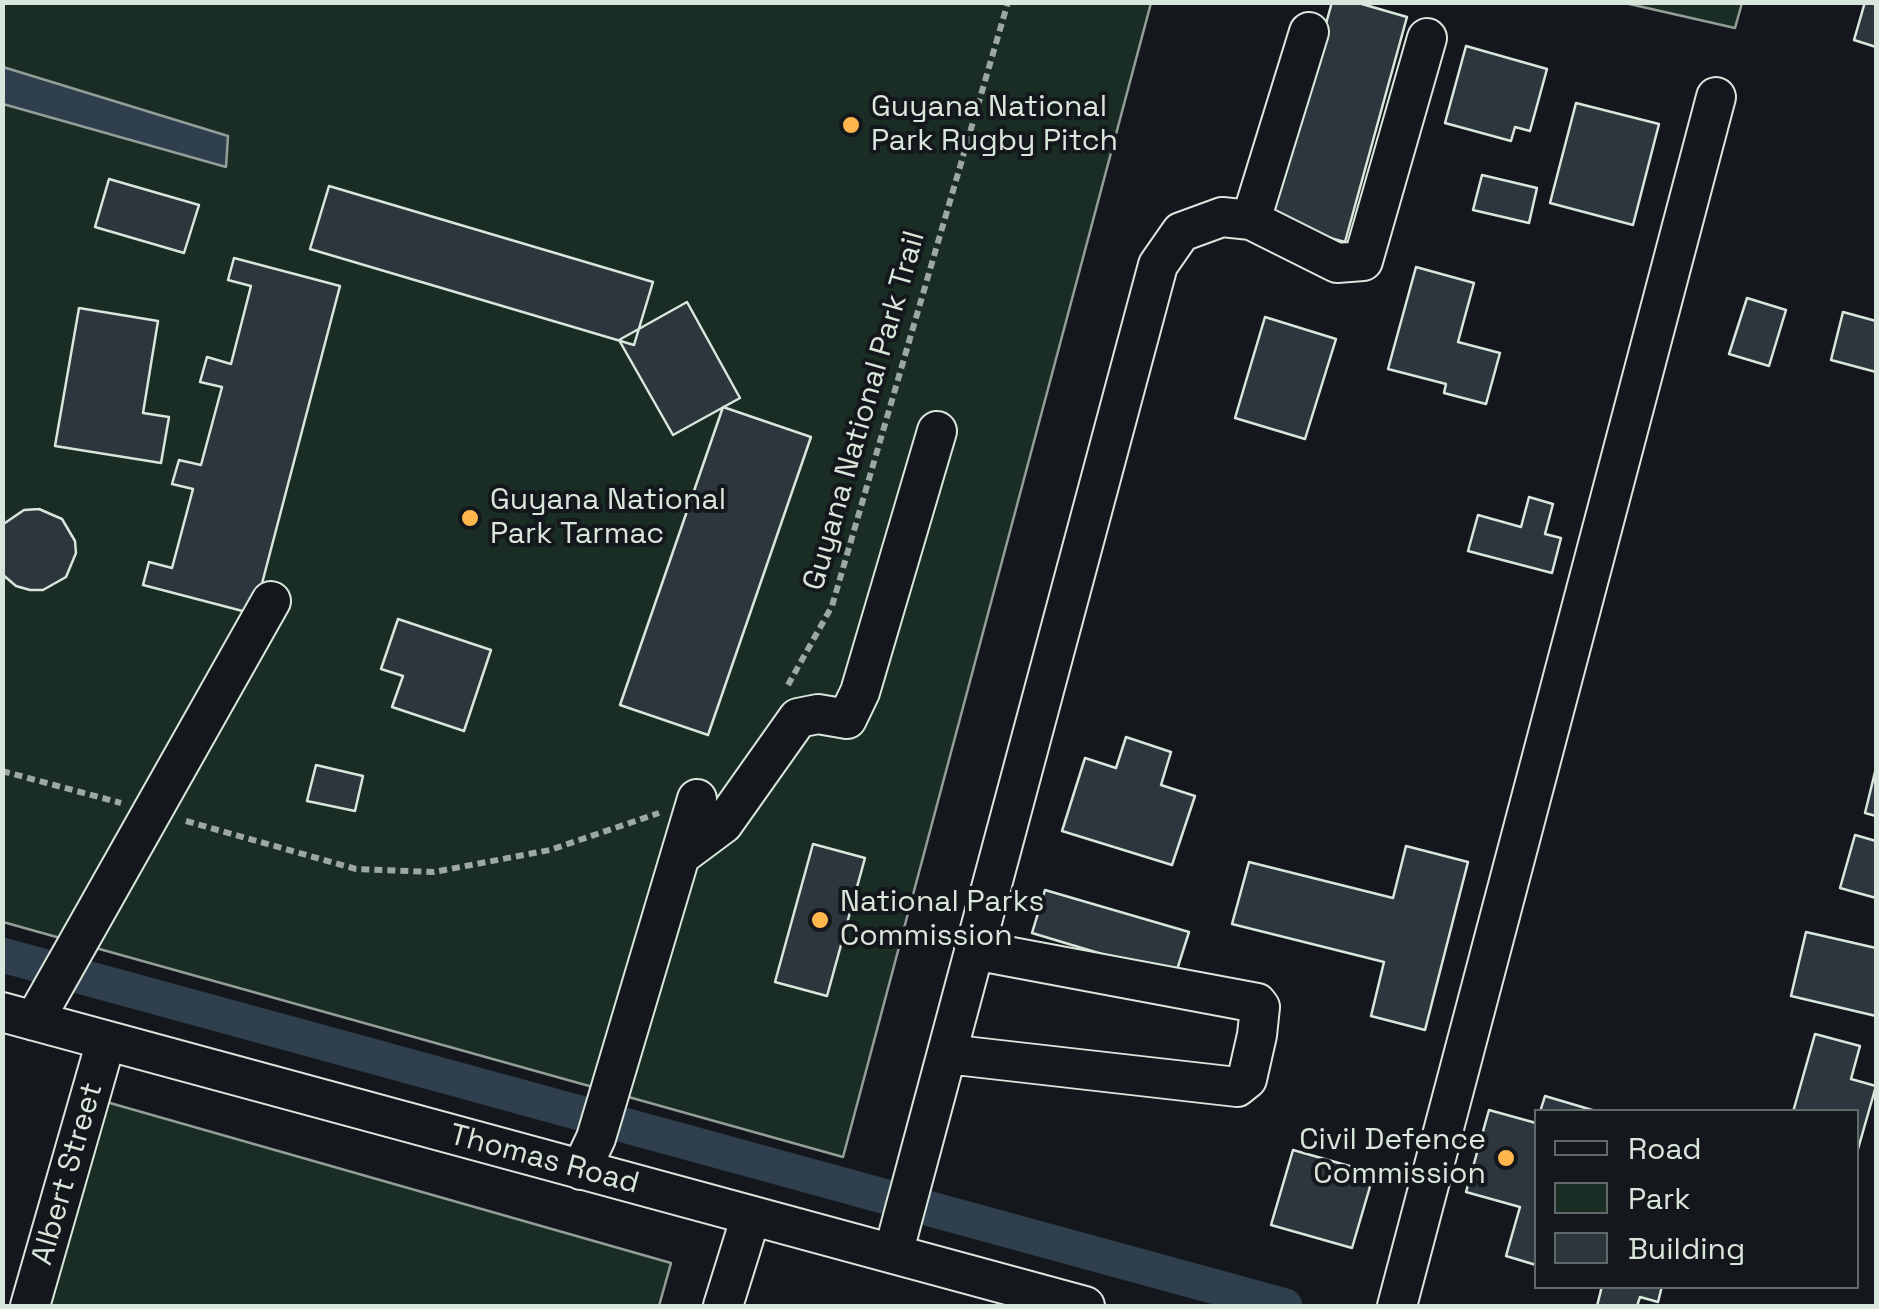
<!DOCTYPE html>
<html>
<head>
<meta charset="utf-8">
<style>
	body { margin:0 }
	#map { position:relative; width:1879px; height:1309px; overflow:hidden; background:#14181c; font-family:"Space Grotesk",sans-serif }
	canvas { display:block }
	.frame { position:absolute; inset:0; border:5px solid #d8e6dc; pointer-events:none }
	.legend { position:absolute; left:1534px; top:1109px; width:325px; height:180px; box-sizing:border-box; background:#14181c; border:2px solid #626a69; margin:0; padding:12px 18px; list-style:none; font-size:30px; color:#d8e6dc }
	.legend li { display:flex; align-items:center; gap:20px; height:50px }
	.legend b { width:50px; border:2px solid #626a69 }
</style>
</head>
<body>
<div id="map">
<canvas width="1879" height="1309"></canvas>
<div class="frame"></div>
<ul class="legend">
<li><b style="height:12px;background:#14181c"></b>Road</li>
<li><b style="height:28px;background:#1a2d24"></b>Park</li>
<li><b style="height:28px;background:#2c363c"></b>Building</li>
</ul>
</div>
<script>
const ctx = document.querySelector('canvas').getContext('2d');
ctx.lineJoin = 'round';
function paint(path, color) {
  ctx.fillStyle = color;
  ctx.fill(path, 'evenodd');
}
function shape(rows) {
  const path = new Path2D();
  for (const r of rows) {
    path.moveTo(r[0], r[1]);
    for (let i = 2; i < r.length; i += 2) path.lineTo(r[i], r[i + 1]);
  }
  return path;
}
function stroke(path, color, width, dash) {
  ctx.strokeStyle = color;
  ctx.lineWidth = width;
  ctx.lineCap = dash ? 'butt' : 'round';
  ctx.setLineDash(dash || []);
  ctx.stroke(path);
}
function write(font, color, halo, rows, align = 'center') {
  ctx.font = font + ' "Space Grotesk",sans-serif';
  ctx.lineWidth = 8;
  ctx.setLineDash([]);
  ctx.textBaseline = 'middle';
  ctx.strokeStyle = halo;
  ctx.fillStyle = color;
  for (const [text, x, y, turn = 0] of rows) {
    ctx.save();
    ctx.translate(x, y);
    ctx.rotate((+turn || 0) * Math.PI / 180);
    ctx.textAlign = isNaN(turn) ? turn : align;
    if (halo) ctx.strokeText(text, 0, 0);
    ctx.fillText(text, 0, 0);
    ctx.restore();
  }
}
const green = shape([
	[2,3,1151,3,843,1157,3,922,2,3],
	[1625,3,1742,3,1735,28,1625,3],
	[103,1101,671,1263,659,1306,44,1306,103,1101]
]);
const water = shape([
	[3,67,228,136,226,167,3,104,3,67]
]);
const canal = shape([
	[2,955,1285,1306]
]);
const building = shape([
	[1332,2,1355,2,1407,17,1345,242,1271,222,1332,2],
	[1865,2,1876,2,1876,47,1854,40,1865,2],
	[1466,46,1547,69,1530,131,1515,127,1511,141,1445,123,1466,46],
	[1576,103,1659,124,1633,225,1550,203,1576,103],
	[1482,175,1537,188,1529,223,1473,210,1482,175],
	[109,179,199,205,184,253,95,227,109,179],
	[329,186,653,282,634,345,310,249,329,186],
	[234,258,340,286,254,614,143,585,149,562,172,568,193,489,172,484,179,460,201,465,222,387,200,382,207,357,231,364,251,286,228,280,234,258],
	[1416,267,1474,283,1458,342,1500,353,1486,404,1444,393,1446,384,1388,369,1416,267],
	[1747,298,1786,310,1769,366,1729,354,1747,298],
	[687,302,740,398,673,435,619,340,687,302],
	[79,308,158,321,143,413,169,417,161,463,55,446,79,308],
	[1843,312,1876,321,1876,372,1831,360,1843,312],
	[1265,317,1336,339,1305,439,1235,418,1265,317],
	[723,407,811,437,708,735,620,705,723,407],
	[1529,497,1553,504,1545,534,1561,538,1552,573,1468,551,1478,515,1521,527,1529,497],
	[39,509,62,519,75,541,76,553,66,577,43,590,30,590,16,586,2,574,2,525,24,510,39,509],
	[398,619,491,650,464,731,392,707,403,676,381,669,398,619],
	[1126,737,1171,752,1161,785,1195,796,1172,865,1062,831,1085,758,1116,768,1126,737],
	[316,765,363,776,355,811,307,801,316,765],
	[1876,768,1876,816,1865,813,1876,768],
	[1855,835,1876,841,1876,898,1840,888,1855,835],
	[813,844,865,858,827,996,775,982,813,844],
	[1406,846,1468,862,1425,1030,1371,1016,1384,962,1232,924,1249,862,1393,898,1406,846],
	[1045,890,1189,932,1175,976,1032,933,1045,890],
	[1806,932,1876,948,1876,1016,1791,996,1806,932],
	[1815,1034,1860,1046,1851,1079,1876,1086,1856,1156,1856,1112,1793,1112,1815,1034],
	[1545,1096,1599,1112,1540,1112,1545,1096],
	[1489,1110,1536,1123,1536,1265,1506,1256,1520,1207,1466,1192,1489,1110],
	[1293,1150,1374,1173,1352,1248,1271,1225,1293,1150],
	[1602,1286,1662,1286,1658,1302,1640,1297,1637,1306,1597,1306,1602,1286]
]);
const path = shape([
	[788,685,832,606,1008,2],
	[2,771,121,803],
	[186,821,356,869,434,872,550,850,659,813]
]);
const minor = shape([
	[1251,220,1309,32],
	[680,856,723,824,798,718,818,714,847,719,860,692,937,431],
	[2,1012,1085,1306],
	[34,1021,271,601],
	[947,1054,1237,1087,1247,1079,1257,1035,1260,1007,1257,1003,974,950],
	[581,1170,596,1138,697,799],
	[893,1254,1158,265,1181,232,1222,217,1251,220,1337,263,1363,261,1427,38],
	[30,1306,106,1041],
	[723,1306,751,1216],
	[1397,1306,1716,97]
]);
const markers = [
	[851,125,10,"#ffb74d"],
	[470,518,10,"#ffb74d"],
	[820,920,10,"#ffb74d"],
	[1506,1158,10,"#ffb74d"]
];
const poiNames = [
	["Guyana National",871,108],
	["Park Rugby Pitch",871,142],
	["Guyana National",490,501],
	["Park Tarmac",490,535],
	["National Parks",840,903],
	["Commission",840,937],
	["Civil Defence",1486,1141,"right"],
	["Commission",1486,1175,"right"]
];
const streetNames = [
	["Guyana National Park Trail",865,411,-74],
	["Thomas Road",544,1160,15],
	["Albert Street",68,1174,-74]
];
paint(green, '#1a2d24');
stroke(green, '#939e99', 2.5);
paint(water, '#2f3f4d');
stroke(water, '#939e99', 2.5);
stroke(canal, '#2f3f4d', 35);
paint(building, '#2c363c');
stroke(building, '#d8e6dc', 2.5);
stroke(minor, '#d8e6dc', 42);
stroke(path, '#9da8a2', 6, [8, 5]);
stroke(minor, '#14181c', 38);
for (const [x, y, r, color] of markers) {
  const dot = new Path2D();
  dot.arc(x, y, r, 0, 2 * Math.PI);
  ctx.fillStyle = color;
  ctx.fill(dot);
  stroke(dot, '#14181c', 4);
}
write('30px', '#d8e6dc', '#14181c', poiNames, 'left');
write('30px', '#d8e6dc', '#14181c', streetNames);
</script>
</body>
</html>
